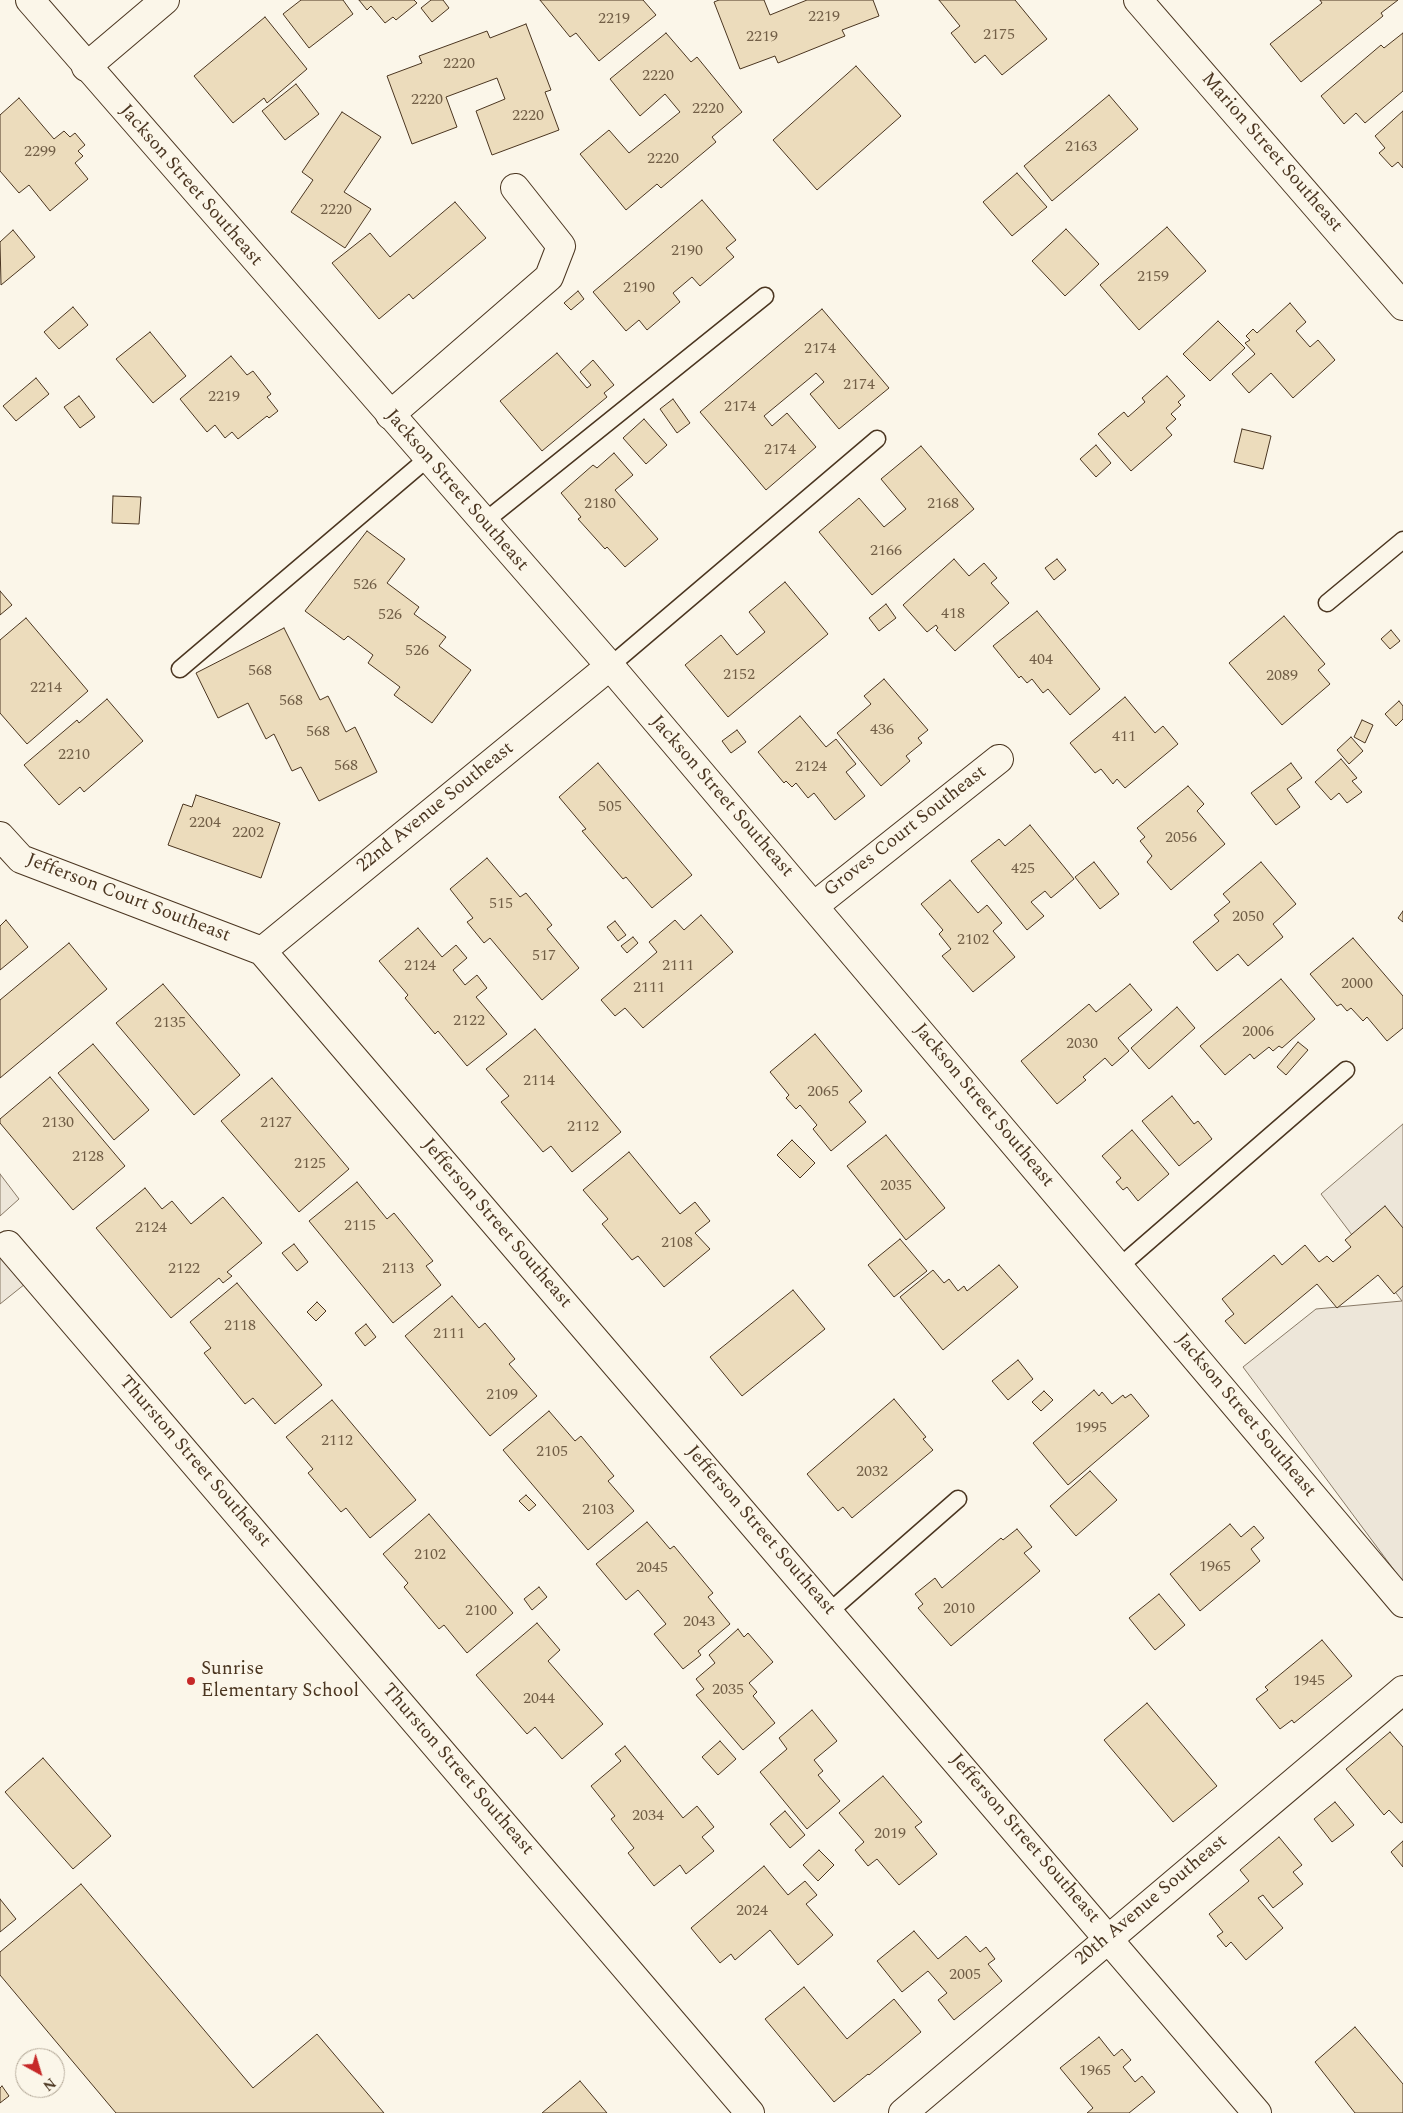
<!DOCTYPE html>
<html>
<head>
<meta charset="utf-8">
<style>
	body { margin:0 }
	#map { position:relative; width:1403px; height:2113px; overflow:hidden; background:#fbf6e9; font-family:Spectral,serif }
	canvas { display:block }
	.north { position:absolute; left:15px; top:2048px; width:50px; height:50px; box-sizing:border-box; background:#fbf6e9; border:1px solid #b4a999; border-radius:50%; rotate:141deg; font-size:14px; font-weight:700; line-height:20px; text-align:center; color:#4a3520 }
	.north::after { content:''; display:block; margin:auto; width:18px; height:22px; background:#c62828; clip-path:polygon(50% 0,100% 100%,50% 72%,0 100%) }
</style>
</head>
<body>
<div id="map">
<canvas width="1403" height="2113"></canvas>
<div class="north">N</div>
</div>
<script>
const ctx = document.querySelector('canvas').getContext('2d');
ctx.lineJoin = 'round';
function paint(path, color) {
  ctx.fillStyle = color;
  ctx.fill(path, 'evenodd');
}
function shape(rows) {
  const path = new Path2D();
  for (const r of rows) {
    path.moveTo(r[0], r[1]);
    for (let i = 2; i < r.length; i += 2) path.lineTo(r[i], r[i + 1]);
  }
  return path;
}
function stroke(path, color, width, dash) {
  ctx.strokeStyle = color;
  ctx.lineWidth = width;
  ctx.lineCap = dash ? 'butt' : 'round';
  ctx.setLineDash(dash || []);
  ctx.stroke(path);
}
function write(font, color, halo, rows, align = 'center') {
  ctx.font = font + ' Spectral,serif';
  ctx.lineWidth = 4;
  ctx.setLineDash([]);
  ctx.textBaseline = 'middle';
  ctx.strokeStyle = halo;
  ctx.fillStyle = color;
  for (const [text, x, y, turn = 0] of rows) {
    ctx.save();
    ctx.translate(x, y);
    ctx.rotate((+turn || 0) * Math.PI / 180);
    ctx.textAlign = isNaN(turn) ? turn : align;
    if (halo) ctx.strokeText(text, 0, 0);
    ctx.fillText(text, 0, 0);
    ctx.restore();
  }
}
const green = shape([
	[1403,1124,1403,1582,1243,1367,1316,1309,1402,1301,1321,1194,1403,1124],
	[0,1174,19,1199,0,1216,0,1174],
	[0,1241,35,1276,0,1304,0,1241]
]);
const building = shape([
	[301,0,343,0,353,14,309,48,283,14,301,0],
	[359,0,414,0,417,3,396,20,393,17,385,23,371,6,367,10,359,0],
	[431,0,443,0,449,8,432,22,421,8,431,0],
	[540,0,643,0,656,15,599,61,576,33,570,37,540,0],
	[719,0,764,0,770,15,807,0,873,0,879,16,842,30,845,36,778,63,775,56,740,69,714,2,719,0],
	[939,0,1015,0,1047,39,1002,75,985,55,975,63,951,33,960,26,939,0],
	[1320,0,1398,0,1381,13,1383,16,1301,82,1270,44,1322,3,1320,0],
	[265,17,307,69,267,103,264,98,233,123,194,76,265,17],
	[526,24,551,90,545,92,559,130,492,155,476,111,505,99,497,78,446,97,457,127,412,144,387,76,422,63,419,56,487,31,490,38,526,24],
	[666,33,691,62,697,57,742,112,712,137,716,142,661,188,657,184,626,210,580,154,609,130,629,153,680,112,665,94,640,116,610,79,666,33],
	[1403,33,1403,91,1365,123,1356,113,1344,124,1321,96,1381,45,1384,48,1403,33],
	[856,66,901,116,817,190,773,140,856,66],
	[296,84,319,114,285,140,262,111,296,84],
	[1109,95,1138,129,1052,201,1024,166,1109,95],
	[19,98,54,139,64,131,70,137,75,133,85,145,78,151,83,156,75,163,88,179,50,211,29,185,19,193,0,171,0,115,19,98],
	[1403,111,1403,168,1398,162,1392,167,1379,153,1385,148,1375,136,1403,111],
	[342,112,381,137,344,192,371,209,345,248,291,212,313,180,302,172,342,112],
	[1017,173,1047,207,1012,236,983,202,1017,173],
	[702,200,736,240,726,248,734,257,700,286,692,277,673,293,680,302,647,330,639,320,626,331,593,292,702,200],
	[455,202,486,238,413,299,409,294,379,319,332,263,370,233,390,257,455,202],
	[1167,227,1206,271,1139,330,1100,285,1167,227],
	[1066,229,1099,264,1065,296,1032,261,1066,229],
	[13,230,35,257,1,285,0,242,13,230],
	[578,291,584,299,571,310,564,303,578,291],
	[1290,303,1306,322,1296,331,1310,347,1318,340,1335,360,1293,398,1271,373,1249,393,1232,374,1255,354,1245,343,1250,340,1246,336,1253,329,1257,333,1290,303],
	[73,307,88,325,59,349,44,332,73,307],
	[822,309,889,388,839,429,810,394,824,382,816,373,764,416,772,426,787,413,816,447,766,490,700,412,822,309],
	[1218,321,1245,348,1210,381,1183,354,1218,321],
	[150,332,186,376,153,403,116,359,150,332],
	[557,353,587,388,591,385,580,372,593,360,614,385,604,393,607,397,542,451,500,401,557,353],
	[231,356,247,375,253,371,271,394,267,397,278,411,269,418,267,416,238,439,232,432,225,438,215,425,207,432,180,399,231,356],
	[1167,376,1185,396,1178,402,1181,405,1171,414,1176,419,1166,428,1172,435,1131,471,1098,434,1124,412,1128,417,1145,402,1142,398,1167,376],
	[36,378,49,394,16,421,3,406,36,378],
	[79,396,95,417,80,428,64,407,79,396],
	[673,399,690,423,677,433,660,409,673,399],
	[644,419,667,445,646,464,623,438,644,419],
	[1242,429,1271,436,1263,469,1234,462,1242,429],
	[1096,445,1111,463,1096,477,1080,459,1096,445],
	[921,446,974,509,872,595,819,532,859,498,884,527,906,509,881,479,921,446],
	[614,453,633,475,615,490,658,539,625,567,607,547,605,549,578,519,581,517,561,493,593,465,597,468,614,453],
	[113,496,141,497,139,524,112,523,113,496],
	[367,531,405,559,387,583,419,607,414,614,446,637,439,646,471,670,432,723,394,695,400,687,368,663,373,655,348,636,344,640,305,611,367,531],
	[954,559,969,576,984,563,997,578,991,583,1009,603,955,651,936,630,938,628,936,625,927,632,903,605,954,559],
	[1057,559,1066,570,1054,580,1045,568,1057,559],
	[785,582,828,634,728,717,685,665,721,635,737,655,765,632,749,612,785,582],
	[0,591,12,605,0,615,0,591],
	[886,604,896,618,879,631,869,618,886,604],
	[1037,611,1100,689,1070,715,1048,689,1043,693,1032,679,1027,683,1021,676,1019,678,993,646,1037,611],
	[1284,616,1325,664,1318,670,1330,684,1282,725,1229,663,1284,616],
	[26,618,88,691,27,744,0,713,0,640,26,618],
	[284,628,320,700,328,696,346,732,355,727,377,772,319,801,301,767,292,771,274,734,266,739,248,703,218,718,196,673,284,628],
	[1391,630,1400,641,1390,649,1381,639,1391,630],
	[884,679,928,730,918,738,922,743,906,756,910,761,881,786,837,733,871,704,864,696,884,679],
	[1125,697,1155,733,1163,726,1178,744,1125,788,1117,779,1113,784,1101,769,1095,773,1070,743,1125,697],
	[107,699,143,741,84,792,80,787,59,805,24,765,77,720,79,723,107,699],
	[1399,701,1403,706,1403,719,1396,726,1385,714,1399,701],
	[800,716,826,747,836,739,856,764,846,772,865,796,835,820,814,793,808,798,796,783,792,787,786,781,784,783,758,752,800,716],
	[1362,720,1373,725,1365,743,1354,737,1362,720],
	[737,730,746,742,731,753,722,741,737,730],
	[1351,737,1363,751,1349,764,1337,750,1351,737],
	[1341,759,1357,778,1352,781,1362,792,1347,803,1339,793,1331,800,1315,782,1341,759],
	[598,763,692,875,652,908,626,877,623,879,582,831,586,829,559,797,598,763],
	[1291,763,1302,778,1287,789,1300,807,1276,825,1251,793,1291,763],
	[1188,786,1204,804,1197,811,1225,844,1171,890,1147,862,1152,856,1140,841,1145,837,1137,828,1188,786],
	[196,795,280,823,261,878,168,845,183,804,192,807,196,795],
	[1030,825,1074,879,1051,898,1045,891,1031,902,1044,916,1027,930,971,861,999,839,1005,846,1030,825],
	[487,858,520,897,526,893,552,925,547,929,579,968,542,1000,490,938,484,943,467,922,473,918,450,889,487,858],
	[1094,862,1119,894,1100,909,1075,877,1094,862],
	[1261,862,1296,904,1273,924,1283,937,1248,966,1238,954,1217,971,1193,942,1219,921,1214,915,1230,902,1223,894,1261,862],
	[950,880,978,913,987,905,1002,923,993,931,1015,957,973,992,942,956,951,949,939,934,943,930,921,904,950,880],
	[1403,911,1403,922,1398,918,1403,911],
	[701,915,733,952,643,1028,625,1008,615,1016,601,1000,657,952,649,942,675,920,684,930,701,915],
	[6,920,28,947,0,970,0,926,6,920],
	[615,921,626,935,618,941,607,927,615,921],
	[418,928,442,957,456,945,467,958,453,970,465,985,477,975,487,988,476,997,507,1034,467,1066,438,1031,435,1034,405,998,408,995,379,961,418,928],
	[633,937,638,943,627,953,621,946,633,937],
	[1353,938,1403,996,1403,1028,1387,1041,1367,1017,1363,1021,1351,1008,1347,1011,1341,1004,1337,1006,1310,974,1353,938],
	[69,943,107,989,0,1078,0,1000,69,943],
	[1281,979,1315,1019,1282,1048,1279,1046,1273,1051,1269,1047,1254,1059,1250,1054,1225,1075,1200,1046,1281,979],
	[163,984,240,1075,194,1115,116,1023,163,984],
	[1130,984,1152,1010,1118,1038,1129,1051,1112,1066,1105,1058,1083,1077,1086,1080,1057,1104,1021,1061,1089,1004,1096,1012,1130,984],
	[1177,1007,1195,1028,1149,1069,1131,1048,1177,1007],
	[535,1029,621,1132,572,1172,551,1146,543,1152,501,1102,509,1096,486,1069,535,1029],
	[815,1034,862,1091,849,1102,866,1122,831,1151,813,1129,817,1125,800,1105,796,1109,786,1098,789,1095,770,1072,815,1034],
	[1298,1042,1308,1050,1286,1075,1277,1067,1298,1042],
	[93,1044,149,1110,114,1140,58,1073,93,1044],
	[50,1077,125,1166,73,1210,0,1123,0,1119,50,1077],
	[272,1078,349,1169,299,1212,221,1121,272,1078],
	[1172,1096,1194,1124,1198,1121,1212,1139,1179,1166,1142,1121,1172,1096],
	[1132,1130,1169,1174,1138,1201,1127,1187,1123,1190,1116,1182,1121,1178,1102,1156,1132,1130],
	[886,1135,945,1208,906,1240,847,1166,886,1135],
	[792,1140,815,1163,800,1178,777,1155,792,1140],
	[629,1152,680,1214,695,1202,710,1221,695,1233,710,1249,664,1287,638,1256,632,1260,602,1224,608,1219,583,1190,629,1152],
	[357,1182,387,1219,394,1213,433,1261,426,1266,441,1285,393,1323,309,1221,357,1182],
	[145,1188,162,1209,172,1201,191,1224,223,1197,262,1243,227,1272,232,1276,223,1283,219,1278,171,1318,96,1228,145,1188],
	[1385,1206,1403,1228,1403,1286,1394,1294,1378,1275,1337,1308,1317,1284,1245,1344,1225,1321,1234,1314,1222,1299,1274,1255,1282,1265,1305,1245,1319,1262,1327,1256,1333,1262,1351,1247,1345,1240,1385,1206],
	[900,1239,927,1271,894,1297,868,1265,900,1239],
	[294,1244,308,1262,297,1271,282,1253,294,1244],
	[999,1265,1018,1287,943,1350,900,1297,933,1270,944,1283,949,1279,958,1291,964,1286,967,1291,999,1265],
	[237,1283,322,1385,275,1424,253,1398,245,1404,204,1353,211,1348,190,1322,237,1283],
	[793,1290,825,1329,742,1396,710,1357,793,1290],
	[452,1296,479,1328,485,1323,515,1359,509,1364,537,1396,490,1436,405,1336,452,1296],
	[317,1302,326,1311,316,1321,307,1312,317,1302],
	[366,1324,376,1337,365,1346,355,1333,366,1324],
	[1018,1360,1033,1379,1008,1400,992,1381,1018,1360],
	[1094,1390,1099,1396,1102,1392,1112,1404,1123,1395,1125,1398,1131,1394,1149,1416,1068,1485,1033,1443,1094,1390],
	[1044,1391,1053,1400,1041,1411,1032,1402,1044,1391],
	[894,1399,926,1437,923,1439,933,1450,852,1518,843,1507,838,1511,807,1474,894,1399],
	[332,1400,416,1500,370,1538,346,1508,341,1512,308,1473,313,1469,286,1437,332,1400],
	[549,1411,575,1441,581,1436,614,1476,608,1481,634,1511,588,1550,503,1450,549,1411],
	[1090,1471,1117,1500,1076,1536,1050,1506,1090,1471],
	[526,1495,536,1505,529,1511,519,1501,526,1495],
	[429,1514,513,1613,467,1653,444,1625,439,1629,404,1587,408,1583,383,1554,429,1514],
	[647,1522,670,1549,674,1546,713,1593,708,1597,730,1624,698,1651,701,1655,683,1669,654,1634,666,1624,638,1590,626,1600,596,1564,647,1522],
	[1230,1524,1241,1537,1254,1526,1264,1538,1251,1549,1260,1561,1200,1611,1170,1574,1230,1524],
	[1017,1529,1032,1547,1024,1553,1040,1571,951,1646,918,1608,923,1604,915,1594,935,1578,942,1588,1001,1538,1003,1540,1017,1529],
	[539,1587,547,1597,532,1610,524,1599,539,1587],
	[1159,1594,1185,1625,1155,1650,1129,1618,1159,1594],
	[537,1623,560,1650,548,1661,603,1724,562,1759,535,1727,527,1734,476,1675,537,1623],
	[738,1629,744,1637,748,1633,773,1662,749,1683,757,1692,753,1696,775,1723,743,1750,696,1695,704,1689,696,1679,715,1663,709,1655,738,1629],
	[1322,1640,1352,1676,1294,1723,1292,1720,1280,1729,1256,1699,1268,1690,1265,1687,1322,1640],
	[1147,1703,1217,1786,1173,1822,1104,1740,1147,1703],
	[812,1710,837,1741,814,1760,823,1771,818,1775,840,1801,807,1829,760,1772,787,1749,779,1738,812,1710],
	[1390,1732,1403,1747,1403,1822,1401,1823,1389,1810,1384,1815,1346,1769,1390,1732],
	[720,1741,736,1759,718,1775,702,1757,720,1741],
	[625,1746,683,1818,697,1806,714,1827,702,1837,714,1851,686,1874,680,1865,654,1886,628,1853,634,1848,611,1819,615,1816,591,1786,621,1761,615,1754,625,1746],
	[43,1758,111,1836,73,1869,5,1792,43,1758],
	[883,1776,922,1822,915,1827,937,1854,899,1885,877,1859,868,1866,855,1850,864,1842,839,1813,883,1776],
	[1335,1802,1354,1825,1332,1842,1314,1819,1335,1802],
	[785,1811,805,1835,790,1848,770,1824,785,1811],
	[1279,1837,1302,1865,1293,1872,1303,1884,1273,1908,1263,1895,1258,1898,1283,1928,1246,1960,1231,1942,1226,1947,1217,1936,1223,1932,1209,1914,1249,1881,1240,1870,1279,1837],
	[1403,1841,1403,1867,1391,1852,1403,1841],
	[819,1850,834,1865,818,1881,803,1865,819,1850],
	[764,1866,788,1895,805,1881,817,1895,806,1904,833,1935,798,1965,770,1930,735,1960,731,1954,720,1963,691,1928,764,1866],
	[81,1884,253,2088,317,2034,384,2113,116,2113,0,1975,0,1952,81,1884],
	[0,1899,16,1919,0,1932,0,1899],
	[914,1931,938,1959,966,1936,980,1952,986,1947,995,1959,988,1964,1002,1981,954,2020,938,2000,947,1993,928,1971,902,1992,877,1961,914,1931],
	[804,1987,847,2039,894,1999,921,2032,869,2075,868,2074,834,2102,765,2019,804,1987],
	[1355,2027,1403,2084,1403,2113,1355,2113,1315,2062,1355,2027],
	[1099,2037,1114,2056,1122,2049,1131,2060,1123,2067,1135,2082,1142,2076,1155,2092,1129,2113,1087,2113,1093,2108,1060,2068,1099,2037],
	[580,2081,607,2113,542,2113,580,2081],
	[2,2086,9,2096,0,2103,0,2088,2,2086]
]);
const lane = shape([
	[484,522,765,296],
	[1327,603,1403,540],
	[610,666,877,439],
	[180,669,428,458],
	[1119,1267,1346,1070],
	[829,1612,958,1499]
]);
const street = shape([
	[86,67,165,0],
	[390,415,549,277,561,246,515,188],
	[0,836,21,859,262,951,1257,2113],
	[814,906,999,759],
	[262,951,610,666],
	[8,1245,750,2113],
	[903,2113,1403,1690]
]);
const secondary = shape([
	[30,0,610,666,1403,1603],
	[1138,0,1403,306]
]);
const markers = [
	[191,1681,5,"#c62828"]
];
const numberNames = [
	["2219",824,18],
	["2219",614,20],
	["2175",999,36],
	["2219",762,38],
	["2220",459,65],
	["2220",658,77],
	["2220",427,101],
	["2220",708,110],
	["2220",528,117],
	["2163",1081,148],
	["2299",40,153],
	["2220",663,160],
	["2220",336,211],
	["2190",687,252],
	["2159",1153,278],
	["2190",639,289],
	["2174",820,350],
	["2174",859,386],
	["2219",224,398],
	["2174",740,408],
	["2174",780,451],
	["2180",600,505],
	["2168",943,505],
	["2166",886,552],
	["526",365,586],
	["418",953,615],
	["526",390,616],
	["526",417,652],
	["404",1041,661],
	["568",260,672],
	["2152",739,676],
	["2089",1282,677],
	["2214",46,689],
	["568",291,702],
	["436",882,731],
	["568",318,733],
	["411",1124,738],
	["2210",74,756],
	["568",346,767],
	["2124",811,768],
	["505",610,808],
	["2204",205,824],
	["2202",248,834],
	["2056",1181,839],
	["425",1023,870],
	["515",501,905],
	["2050",1248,918],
	["2102",973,941],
	["517",544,957],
	["2124",420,967],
	["2111",678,967],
	["2000",1357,985],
	["2111",649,989],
	["2122",469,1022],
	["2135",170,1024],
	["2006",1258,1033],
	["2030",1082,1045],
	["2114",539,1082],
	["2065",823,1093],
	["2130",58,1124],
	["2127",276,1124],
	["2112",583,1128],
	["2128",88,1158],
	["2125",310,1165],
	["2035",896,1187],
	["2115",360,1227],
	["2124",151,1229],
	["2108",677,1244],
	["2122",184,1270],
	["2113",398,1270],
	["2118",240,1327],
	["2111",449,1335],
	["2109",502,1396],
	["1995",1091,1429],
	["2112",337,1442],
	["2105",552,1453],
	["2032",872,1473],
	["2103",598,1511],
	["2102",430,1556],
	["1965",1215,1568],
	["2045",652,1569],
	["2010",959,1610],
	["2100",481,1612],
	["2043",699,1623],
	["1945",1309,1682],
	["2035",728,1691],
	["2044",539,1700],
	["2034",648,1817],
	["2019",890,1835],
	["2024",752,1912],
	["2005",965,1976],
	["1965",1095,2072]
];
const streetNames = [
	["Marion Street Southeast",1271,153,49],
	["Jackson Street Southeast",190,186,49],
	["Jackson Street Southeast",456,491,49],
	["Jackson Street Southeast",721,797,49],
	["22nd Avenue Southeast",436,808,-39],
	["Groves Court Southeast",906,832,-38],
	["Jefferson Court Southeast",128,899,21],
	["Jackson Street Southeast",983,1106,50],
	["Jefferson Street Southeast",496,1224,49],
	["Jackson Street Southeast",1245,1416,50],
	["Thurston Street Southeast",194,1462,49],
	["Jefferson Street Southeast",760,1531,49],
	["Thurston Street Southeast",457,1770,49],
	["Jefferson Street Southeast",1024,1839,49],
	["20th Avenue Southeast",1152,1901,-40]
];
const poiNames = [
	["Sunrise",201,1670],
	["Elementary School",201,1692]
];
paint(green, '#ede6d9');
stroke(green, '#887966', 1);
paint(building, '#ecdcbc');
stroke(building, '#4a3520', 1);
stroke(lane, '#4a3520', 19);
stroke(street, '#4a3520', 30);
stroke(secondary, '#4a3520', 30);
stroke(lane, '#fbf6e9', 16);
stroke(street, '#fbf6e9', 28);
stroke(secondary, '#fbf6e9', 28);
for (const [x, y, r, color] of markers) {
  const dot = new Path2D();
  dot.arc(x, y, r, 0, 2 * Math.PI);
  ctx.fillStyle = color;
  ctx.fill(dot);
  stroke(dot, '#fbf6e9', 2);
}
write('16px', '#725f47', null, numberNames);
write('19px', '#4a3520', '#fbf6e9', streetNames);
write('19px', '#4a3520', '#fbf6e9', poiNames, 'left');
</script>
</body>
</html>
